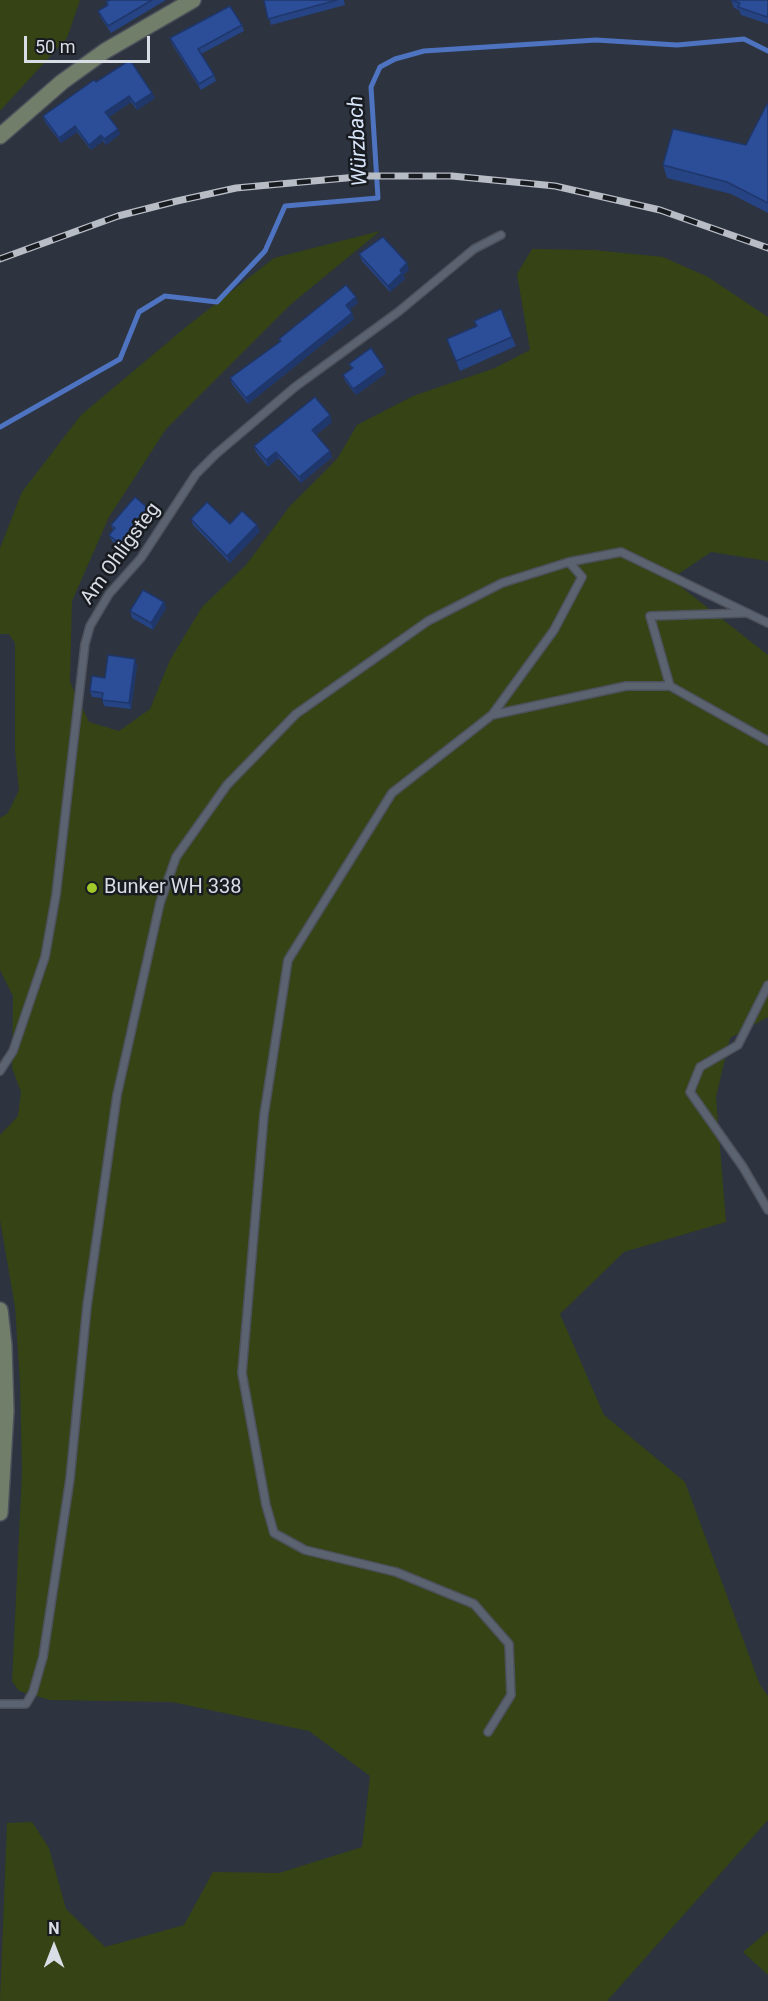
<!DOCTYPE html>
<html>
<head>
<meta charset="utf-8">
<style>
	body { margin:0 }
	#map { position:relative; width:768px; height:2001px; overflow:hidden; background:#2d333f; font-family:Roboto,sans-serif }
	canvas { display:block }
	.north { position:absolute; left:24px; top:1917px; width:60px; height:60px; -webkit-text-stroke:4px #181b20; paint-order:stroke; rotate:0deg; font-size:16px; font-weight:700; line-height:24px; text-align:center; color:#d9dde5 }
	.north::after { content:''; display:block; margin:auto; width:21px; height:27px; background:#d9dde5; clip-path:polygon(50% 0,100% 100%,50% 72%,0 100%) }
	.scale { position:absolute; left:24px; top:36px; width:126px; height:27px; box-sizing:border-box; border:3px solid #d9dde5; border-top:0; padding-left:8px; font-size:18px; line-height:21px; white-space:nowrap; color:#d9dde5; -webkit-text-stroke:4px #181b20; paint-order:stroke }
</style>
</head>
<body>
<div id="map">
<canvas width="768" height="2001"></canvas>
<div class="north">N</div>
<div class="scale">50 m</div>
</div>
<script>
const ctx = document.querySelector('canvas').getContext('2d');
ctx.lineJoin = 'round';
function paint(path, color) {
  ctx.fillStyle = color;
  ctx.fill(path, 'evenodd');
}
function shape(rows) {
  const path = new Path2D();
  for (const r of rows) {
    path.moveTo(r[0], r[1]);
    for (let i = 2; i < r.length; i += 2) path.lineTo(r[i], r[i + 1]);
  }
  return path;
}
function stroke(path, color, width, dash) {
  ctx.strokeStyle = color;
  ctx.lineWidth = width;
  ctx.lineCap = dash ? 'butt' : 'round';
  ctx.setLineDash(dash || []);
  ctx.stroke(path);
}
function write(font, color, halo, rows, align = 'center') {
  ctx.font = font + ' Roboto,sans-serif';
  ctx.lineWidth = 5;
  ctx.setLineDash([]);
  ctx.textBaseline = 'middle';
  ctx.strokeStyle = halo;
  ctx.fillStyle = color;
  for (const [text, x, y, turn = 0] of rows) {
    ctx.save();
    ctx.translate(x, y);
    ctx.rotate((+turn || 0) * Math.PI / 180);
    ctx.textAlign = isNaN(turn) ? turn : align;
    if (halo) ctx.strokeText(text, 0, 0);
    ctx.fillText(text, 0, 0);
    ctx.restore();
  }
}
const green = shape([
	[0,0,80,0,67,38,0,111],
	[380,231,290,305,166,429,109,517,72,601,70,682,89,722,119,731,150,709,170,660,202,607,246,565,290,506,337,459,357,425,413,396,495,368,530,350,517,274,532,249,594,250,663,257,708,277,768,317,768,561,711,552,671,579,768,655,768,1017,730,1038,716,1097,726,1222,624,1252,560,1314,604,1415,685,1482,760,1685,768,1696,768,1820,607,2001,0,2001,7,1823,32,1822,49,1848,66,1909,105,1947,184,1925,213,1872,279,1873,362,1847,370,1776,309,1731,172,1702,50,1700,19,1691,12,1681,22,1472,20,1383,15,1307,0,1220,0,1135,18,1116,21,1092,12,1068,13,996,0,970,0,818,8,813,19,790,15,750,15,643,9,634,0,634,0,548,22,492,81,415,186,327,274,258],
	[768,1931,768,1975,743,1952]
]);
const stream = shape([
	[0,427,120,359,139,312,165,296,217,302,265,251,285,206,378,198,371,87,380,67,395,59,424,51,596,40,677,45,744,39,768,51]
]);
const lane = shape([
	[569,562,621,552,768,623],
	[670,686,650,616,745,613],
	[768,985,738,1045,700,1067,690,1092,743,1167,768,1210],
	[0,1071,13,1051,45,957,56,895,85,644,90,626,109,594,141,558,196,474,216,454,295,387,398,312,474,249,501,235],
	[0,1704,26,1704,33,1692,43,1657,70,1479,87,1306,117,1095,160,903,176,857,227,785,296,714,428,621,502,583,569,562,582,577,554,630,492,715,626,686,670,686,768,741],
	[488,1732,511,1695,509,1644,474,1604,396,1572,305,1550,274,1533,266,1505,242,1373,264,1115,288,960,392,793,492,715]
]);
const secondary = shape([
	[0,136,62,82,105,51,193,0],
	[0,1310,4,1345,6,1411,0,1513]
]);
const rail = shape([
	[0,259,118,216,177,201,236,188,368,176,452,176,555,186,660,210,768,248]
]);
const wall = shape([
	[110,0,166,0,111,33,101,18,98,11,107,6,106,2],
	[264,0,344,0,345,5,271,25],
	[731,0,768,0,768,24,741,15,739,10,734,8],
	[242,25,244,31,201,54,214,75,216,81,201,90,172,44,170,38],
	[96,82,152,93,155,98,137,110,131,102,109,117,120,134,106,145,103,141,91,150,77,132,61,143,45,122,43,116],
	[768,104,768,213,731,194,667,178,663,165,746,145],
	[359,254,409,270,403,275,405,279,390,292,362,261],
	[358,303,349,310,352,313,354,319,248,404,232,384,230,378,280,342,279,339],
	[512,337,516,346,460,371,447,339],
	[349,364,386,373,356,395,345,381,343,375,352,369],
	[332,422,316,435,332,457,301,483,278,458,268,467,256,452,254,446],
	[152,515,122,550,112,541,109,535,113,530,111,525],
	[191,519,230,524,260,531,230,563,193,525],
	[164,602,166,608,153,630,132,618,130,611],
	[137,665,131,709,104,706,102,698,92,697,90,691]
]);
const shadedWall = shape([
	[152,93,155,98,137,110,135,104],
	[129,96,131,102,108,118,105,112],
	[75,126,77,132,61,143,59,138],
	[118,129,120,134,106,145,104,139],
	[101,135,103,141,91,150,89,145],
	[407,263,409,270,403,275,405,279,390,292,388,286,400,270],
	[356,297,358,303,348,311,346,305],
	[352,313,354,319,248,404,246,398],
	[384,367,386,373,356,395,353,389],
	[330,415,332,422,314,436,312,430],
	[330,451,332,457,301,483,299,477],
	[276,452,278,458,268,467,266,460],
	[149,509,152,515,122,550,120,544],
	[257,525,260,531,230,563,227,556],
	[164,602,166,608,153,630,151,623],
	[135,659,137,665,131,709,129,703]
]);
const building = shape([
	[110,0,152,0,108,26,98,11,108,5,106,2,110,0],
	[264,0,337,0,268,19,264,0],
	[731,0,768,0,768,14,767,17,738,7,740,3,731,0],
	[230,6,242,25,198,49,214,75,199,84,170,38,230,6],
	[130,60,152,93,135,104,129,96,105,112,118,129,104,139,101,135,89,145,75,126,59,138,43,116,94,80,96,82,130,60],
	[767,104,768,104,768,203,727,182,663,165,673,129,746,145,767,104],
	[383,237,407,263,400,270,402,273,388,286,359,254,383,237],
	[346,285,356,297,346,305,352,313,246,398,230,378,281,341,279,339,346,285],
	[501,309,512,337,456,361,447,339,477,326,474,321,501,309],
	[371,348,384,367,353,389,343,375,353,368,349,364,371,348],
	[315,397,330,415,312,430,330,451,299,477,276,452,266,460,254,446,315,397],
	[135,497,149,509,120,544,109,535,115,528,111,525,135,497],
	[207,502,230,524,242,511,257,525,227,556,191,519,207,502],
	[143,590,164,602,151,623,130,611,143,590],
	[108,655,135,659,129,703,102,700,103,693,90,691,92,676,105,678,108,655]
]);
const markers = [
	[92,888,6,"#a1c92a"]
];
const streetNames = [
	["Am Ohligsteg",121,554,-54]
];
const poiNames = [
	["Bunker WH 338",104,888]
];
const waterNames = [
	["Würzbach",359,141,-93]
];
paint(green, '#364315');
stroke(stream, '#4d73c1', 5);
stroke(lane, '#4c515b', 10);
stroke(secondary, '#4c515b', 18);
stroke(lane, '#5b6270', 7);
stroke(secondary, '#717f6a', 15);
stroke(rail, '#b8bdc5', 7);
stroke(rail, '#181b20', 4.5, [14]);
paint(wall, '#264384');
paint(shadedWall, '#1f376b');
paint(building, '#2c4e99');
stroke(building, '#1f376b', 1.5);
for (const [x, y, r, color] of markers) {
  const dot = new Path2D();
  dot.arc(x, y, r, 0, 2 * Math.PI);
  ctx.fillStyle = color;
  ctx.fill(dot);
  stroke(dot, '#181b20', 2);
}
write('20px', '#d9dde5', '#181b20', streetNames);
write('20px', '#d9dde5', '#181b20', poiNames, 'left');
write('italic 21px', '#d8e4f9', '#181b20', waterNames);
</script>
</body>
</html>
